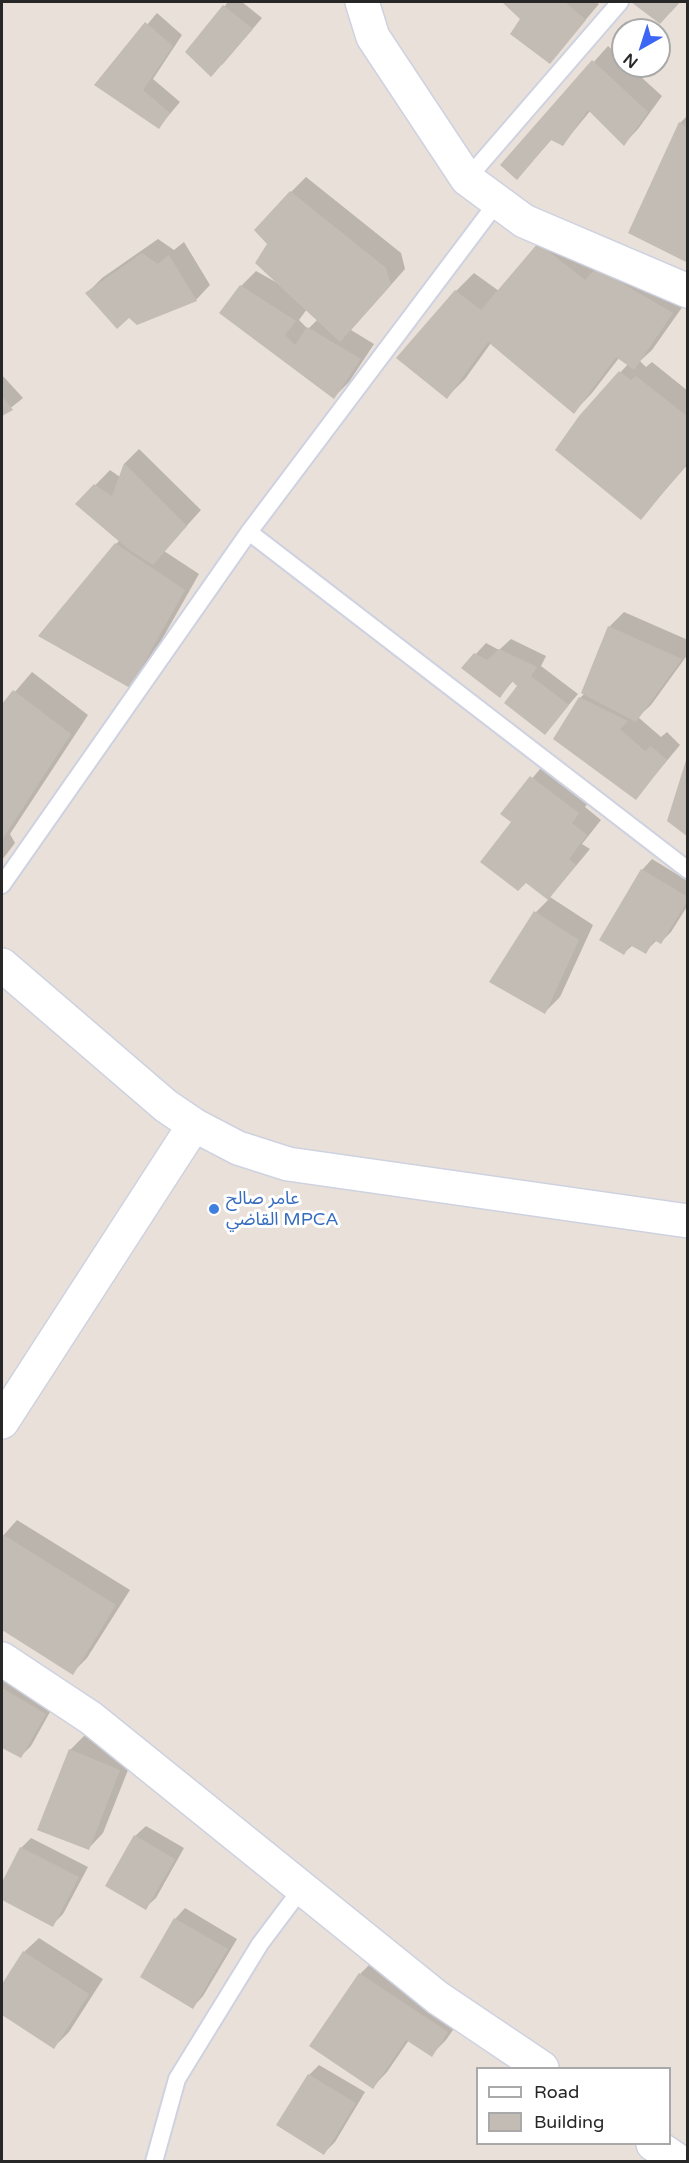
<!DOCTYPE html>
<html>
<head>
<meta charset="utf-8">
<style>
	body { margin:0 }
	#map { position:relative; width:689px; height:2163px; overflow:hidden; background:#e9e1d9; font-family:"Varela Round",sans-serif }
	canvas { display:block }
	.frame { position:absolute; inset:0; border:3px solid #272727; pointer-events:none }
	.legend { position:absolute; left:476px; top:2067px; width:195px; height:78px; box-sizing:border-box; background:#fff; border:2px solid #a9a9a9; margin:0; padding:8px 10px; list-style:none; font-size:18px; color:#272727 }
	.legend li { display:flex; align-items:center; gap:12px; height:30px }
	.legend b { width:30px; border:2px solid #a9a9a9 }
	.north { position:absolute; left:611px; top:18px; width:60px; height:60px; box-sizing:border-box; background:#fff; border:2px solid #a9a9a9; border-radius:50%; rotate:219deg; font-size:16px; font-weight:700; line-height:24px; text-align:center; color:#272727 }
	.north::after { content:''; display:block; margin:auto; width:21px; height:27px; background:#3c66f3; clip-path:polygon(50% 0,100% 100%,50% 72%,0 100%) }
</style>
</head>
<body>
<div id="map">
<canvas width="689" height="2163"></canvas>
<div class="frame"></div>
<ul class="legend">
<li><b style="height:8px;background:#fff"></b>Road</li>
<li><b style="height:16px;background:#c2bcb4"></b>Building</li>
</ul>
<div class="north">N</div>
</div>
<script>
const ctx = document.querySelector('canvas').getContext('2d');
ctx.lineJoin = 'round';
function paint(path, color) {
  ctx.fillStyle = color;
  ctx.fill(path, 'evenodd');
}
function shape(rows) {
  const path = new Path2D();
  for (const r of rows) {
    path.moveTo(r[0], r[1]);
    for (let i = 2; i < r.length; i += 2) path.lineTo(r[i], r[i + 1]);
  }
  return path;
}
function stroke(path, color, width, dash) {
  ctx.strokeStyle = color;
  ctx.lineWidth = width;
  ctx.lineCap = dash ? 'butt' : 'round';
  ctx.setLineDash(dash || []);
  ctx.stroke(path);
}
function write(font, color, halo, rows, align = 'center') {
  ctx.font = font + ' "Varela Round","Noto Sans Arabic",sans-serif';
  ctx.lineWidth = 6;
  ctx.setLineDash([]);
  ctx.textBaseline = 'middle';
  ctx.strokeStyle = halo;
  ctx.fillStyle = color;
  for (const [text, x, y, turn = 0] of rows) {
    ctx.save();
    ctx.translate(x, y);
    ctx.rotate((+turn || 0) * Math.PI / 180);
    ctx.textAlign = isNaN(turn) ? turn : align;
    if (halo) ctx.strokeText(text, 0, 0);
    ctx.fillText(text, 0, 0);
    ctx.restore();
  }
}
const shadow = shape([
	[228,2,242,2,262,18,222,65,188,52],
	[505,2,596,2,599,4,550,62,522,18],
	[634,2,680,2,671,12],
	[157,13,182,35,153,79,180,102,159,127,96,85],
	[608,46,623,60,623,66,629,66,662,96,638,129,624,144,591,110,563,144,552,139,517,178,502,165],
	[688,115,688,261,630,233,680,123],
	[306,177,401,253,405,269,351,330,374,344,349,382,334,397,241,286,256,271,281,285,269,244,291,192],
	[307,309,318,319,308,329,299,320],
	[158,239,174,250,184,242,210,285,196,300,87,293,102,278],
	[539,244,688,299,652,350,640,361,646,367,652,362,688,391,688,464,641,518,580,417,628,364,619,358,592,393,574,412,491,343,465,379,447,397,456,291,474,273,499,291],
	[2,375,23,398,2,415],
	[139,449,201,510,164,551,199,574,144,671,129,686,116,544,120,540,77,504,110,470,120,477,125,463],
	[624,612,688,640,688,654,651,705,638,717,661,737,667,732,680,745,636,798,580,698,585,693,583,692,610,626],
	[511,639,546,656,541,666,578,694,545,733,514,680,500,696,463,668,486,643,499,650],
	[32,672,88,715,10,834,15,843,2,860,2,707],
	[546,762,592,798,585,807,601,820,582,844,590,849,550,897,593,925,560,997,545,1012,491,982,536,912,549,899,513,822,502,814],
	[652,859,688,881,688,905,671,932,661,942,657,940,645,952,633,945,624,953,642,870],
	[17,1520,130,1590,87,1658,72,1673,2,1629,2,1537],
	[2,1672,55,1703,31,1746,20,1757,2,1746],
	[85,1735,134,1755,103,1833,89,1848,70,1750],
	[146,1826,184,1848,156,1898,145,1908,135,1836],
	[31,1838,88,1867,63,1914,52,1925,2,1898,2,1885,21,1848],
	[185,1908,237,1939,203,1996,193,2007,142,1977,175,1919],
	[39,1938,103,1979,69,2032,54,2047,2,2013,2,1987,24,1952],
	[375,1959,462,2017,446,2040,431,2055,409,2040,387,2072,373,2087,311,2046,361,1973],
	[319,2065,365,2092,335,2142,324,2153,309,2075]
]);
const building = shape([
	[502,2,565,2,586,20,550,64,510,34,520,19],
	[631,2,680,2,660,24],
	[223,5,253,29,211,77,185,52],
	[145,22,173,46,143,90,170,113,159,129,94,85],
	[592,60,648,112,624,146,588,110,563,146,551,140,517,180,500,165],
	[679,122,688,128,688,263,628,233],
	[290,191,386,268,391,285,340,342,255,263,267,244,254,230],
	[538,243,585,280,596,268,673,313,634,370,616,357,574,414,488,342,447,399,396,358,455,290,481,310],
	[142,253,158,264,169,255,197,301,137,325,129,318,117,329,85,293],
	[240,285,296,321,285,335,295,345,307,327,361,359,334,399,219,313],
	[619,371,631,380,636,376,688,417,688,462,641,520,555,450,579,416],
	[2,396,13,410,2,416],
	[124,463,187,526,153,565,128,549,75,504,94,484,112,496],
	[115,543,185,590,130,688,38,636],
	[608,626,682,659,636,722,581,693],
	[499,649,537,667,531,676,569,705,545,735,504,703,517,686,512,681,500,698,461,668,474,653,487,660],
	[13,690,71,734,2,840,2,704],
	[579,697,628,721,620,729,645,751,651,746,667,760,636,800,553,739],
	[687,757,688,757,688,837,667,821],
	[530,776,579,813,572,823,587,835,569,859,576,865,548,900,526,883,518,891,480,862,511,822,500,814],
	[641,869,688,897,688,900,661,944,654,940,646,954,630,945,624,955,599,940],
	[534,911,579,940,545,1014,489,982],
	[2,1534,116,1605,73,1675,2,1630],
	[2,1688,46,1714,21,1758,2,1748],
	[69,1749,120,1770,89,1850,37,1830],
	[134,1835,175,1859,146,1910,105,1886],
	[20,1847,79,1877,53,1927,2,1900,2,1882],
	[174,1918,228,1949,193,2009,140,1977],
	[23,1951,89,1994,54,2049,2,2015,2,1984],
	[359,1973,448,2032,432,2057,406,2040,373,2089,309,2046],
	[308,2074,356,2103,324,2155,276,2125]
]);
const lane = shape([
	[467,179,620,2],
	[249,532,688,870],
	[2,885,249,532,498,201],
	[154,2162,177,2079,260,1944,302,1888]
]);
const street = shape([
	[362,2,373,37,467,179,524,221,688,291],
	[2,1422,194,1125],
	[2,1659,91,1718,438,1998,542,2068],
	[653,2144,680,2162]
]);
const secondary = shape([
	[2,965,166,1106,194,1125,238,1148,288,1164,688,1221]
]);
const markers = [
	[214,1209,6,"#3f7fe0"]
];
const shopNames = [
	["عامر صالح",226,1199],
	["القاضي MPCA",226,1220]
];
paint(shadow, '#0003');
paint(building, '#c2bcb4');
stroke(lane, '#ced2e0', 20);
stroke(street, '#ced2e0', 36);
stroke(secondary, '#ced2e0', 36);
stroke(lane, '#fff', 16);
stroke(street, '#fff', 33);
stroke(secondary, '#fff', 33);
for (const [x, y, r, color] of markers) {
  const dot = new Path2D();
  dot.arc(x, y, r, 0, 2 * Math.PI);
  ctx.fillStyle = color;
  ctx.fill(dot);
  stroke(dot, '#fff', 2);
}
write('18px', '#366cbe', '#fff', shopNames, 'left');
</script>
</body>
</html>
